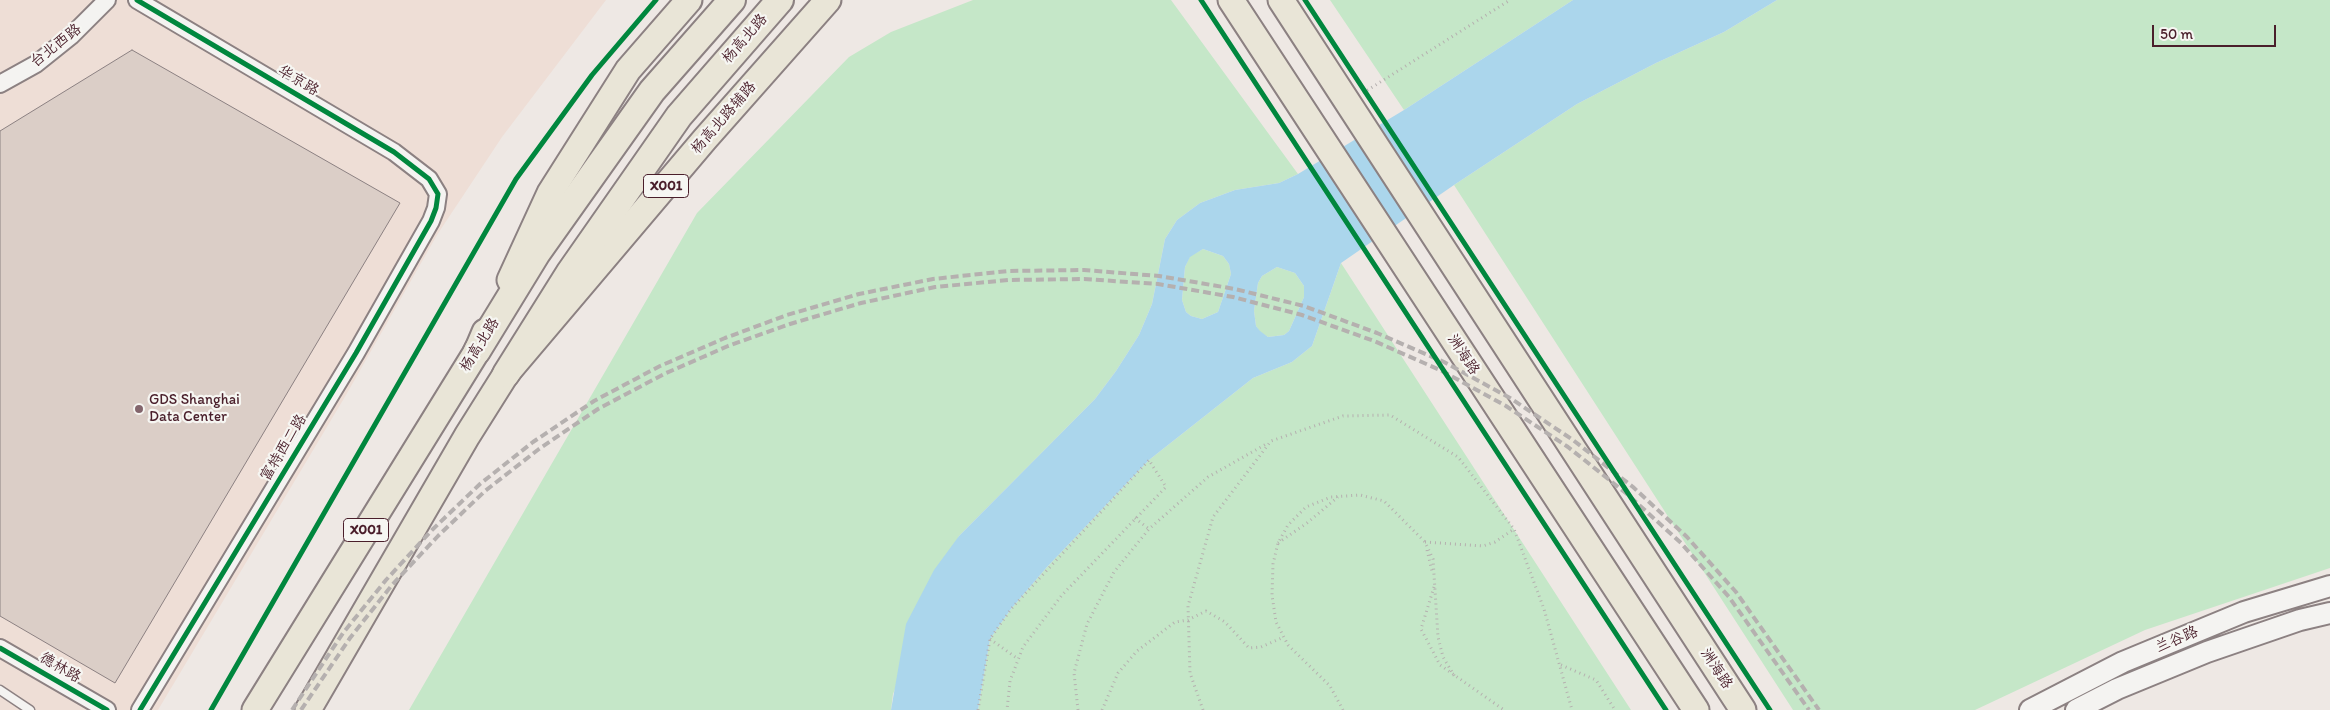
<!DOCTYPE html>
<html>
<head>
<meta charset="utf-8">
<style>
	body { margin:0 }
	#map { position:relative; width:2330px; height:710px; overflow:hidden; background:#eee8e4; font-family:Itim,sans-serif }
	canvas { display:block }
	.scale { position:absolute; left:2152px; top:25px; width:124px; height:22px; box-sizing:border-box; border:2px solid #4a1f2b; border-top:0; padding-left:6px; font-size:15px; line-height:18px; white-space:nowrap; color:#4a1f2b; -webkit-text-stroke:4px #f6f6f2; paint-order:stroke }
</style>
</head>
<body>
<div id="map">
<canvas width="2330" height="710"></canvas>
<div class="scale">50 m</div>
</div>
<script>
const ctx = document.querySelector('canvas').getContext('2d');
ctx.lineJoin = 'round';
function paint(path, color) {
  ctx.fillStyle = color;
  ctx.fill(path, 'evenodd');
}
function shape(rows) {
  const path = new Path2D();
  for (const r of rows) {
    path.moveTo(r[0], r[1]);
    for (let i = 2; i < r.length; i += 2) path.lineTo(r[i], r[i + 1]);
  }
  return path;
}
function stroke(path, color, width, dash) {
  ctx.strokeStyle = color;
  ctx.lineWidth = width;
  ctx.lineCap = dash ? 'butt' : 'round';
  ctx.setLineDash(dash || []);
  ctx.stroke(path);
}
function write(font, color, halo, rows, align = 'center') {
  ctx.font = font + ' Itim,"LXGW WenKai TC",sans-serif';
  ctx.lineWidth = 4.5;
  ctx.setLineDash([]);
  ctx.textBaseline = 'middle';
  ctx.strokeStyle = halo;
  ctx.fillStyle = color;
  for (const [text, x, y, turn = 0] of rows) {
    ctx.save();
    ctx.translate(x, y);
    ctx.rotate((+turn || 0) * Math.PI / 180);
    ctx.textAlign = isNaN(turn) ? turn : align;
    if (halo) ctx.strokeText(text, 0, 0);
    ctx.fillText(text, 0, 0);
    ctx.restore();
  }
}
const built = shape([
	[0,0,606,0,502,137,437,235,346,395,158,710,0,710]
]);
const green = shape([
	[973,0,1171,0,1298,174,1279,183,1235,190,1200,203,1177,220,1165,239,1152,304,1139,335,1116,371,1095,399,959,536,893,694,891,710,409,710,697,213,849,57,891,32],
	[1330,0,1573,0,1404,110],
	[1777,0,2330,0,2330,568,2145,630,1975,710,1793,710,1454,185,1577,104,1656,63,1724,32],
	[1203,249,1223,256,1229,264,1231,274,1218,312,1202,319,1191,316,1186,312,1182,300,1185,267,1190,256],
	[1341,263,1631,710,978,710,990,639,1011,609,1047,567,1149,460,1253,378,1292,362,1312,346],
	[1277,267,1295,273,1304,286,1304,297,1289,331,1284,335,1268,337,1260,332,1256,326,1254,311,1258,283,1262,276]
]);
const water = shape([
	[1573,0,1777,0,1724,32,1656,63,1577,104,1454,185,1341,263,1312,346,1292,362,1253,378,1149,460,1047,567,1011,609,990,639,978,710,891,710,906,624,934,570,959,536,1095,399,1116,371,1139,335,1152,304,1165,239,1177,220,1200,203,1235,190,1279,183,1298,174,1404,110],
	[1203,249,1223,256,1229,264,1231,274,1218,312,1202,319,1191,316,1186,312,1182,300,1185,267,1190,257],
	[1277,267,1295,273,1304,286,1304,297,1289,331,1284,335,1268,337,1260,331,1256,326,1254,311,1258,283,1262,276]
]);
const building = shape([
	[132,50,400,203,115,683,0,616,0,131,132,50]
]);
const path = shape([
	[1363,93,1510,0],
	[1135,518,1149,529],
	[1425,542,1483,546,1495,542,1514,529],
	[1278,543,1307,523,1338,497],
	[1427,550,1432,571],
	[1434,587,1421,629,1440,665,1504,710],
	[990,639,1018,659],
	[1561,665,1596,680,1615,710],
	[978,710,990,639,1011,609,1149,460,1166,487,1062,595,1023,647,1010,681,1007,710],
	[1078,710,1074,673,1087,624,1114,572,1149,529,1208,477,1268,443],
	[1102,710,1118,673,1137,651,1175,622,1188,620,1206,611,1225,622,1249,648,1261,647,1284,637],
	[1203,710,1190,673,1188,606,1213,517,1271,441,1343,416,1390,415,1458,457,1514,529,1544,609,1572,710],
	[1343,710,1330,686,1288,645,1276,622,1272,595,1273,564,1278,543,1288,525,1306,507,1331,497,1360,495,1384,501,1425,542,1433,559,1438,637,1443,657,1455,677]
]);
const service = shape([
	[0,690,30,710]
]);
const minor = shape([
	[137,0,394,152,429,179,438,194,436,208,431,221,356,353,140,710],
	[0,84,36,64,71,36,107,0],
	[0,648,107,710]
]);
const tertiary = shape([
	[2030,710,2123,662,2244,612,2330,586],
	[2076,710,2117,689,2207,652,2300,620,2330,613]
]);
const primary = shape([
	[1231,0,1696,710],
	[1281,0,1743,710],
	[510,280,550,193,628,70,689,0],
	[255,710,477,351,485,332],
	[308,710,467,436,506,374,705,139,828,0]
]);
const trunk = shape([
	[477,351,537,253,652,91,732,0],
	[506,374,570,272,679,116,780,0]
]);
const rail = shape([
	[292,710,343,633,386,580,432,530,480,484,533,442,594,401,660,366,725,338,787,315,859,294,933,279,1008,271,1084,270,1159,276,1235,289,1304,306,1377,333,1444,362,1510,398,1573,440,1633,487,1687,537,1736,592,1819,710],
	[301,710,350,638,392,585,438,536,485,491,539,449,598,409,664,374,728,346,790,324,861,303,935,287,1009,280,1084,279,1158,284,1233,297,1302,315,1374,341,1440,370,1506,406,1568,447,1627,494,1681,543,1729,597,1809,710]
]);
const cycleway = shape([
	[137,0,394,152,429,179,438,194,436,208,431,221,356,353,140,710],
	[1201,0,1666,710],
	[1305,0,1770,710],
	[0,648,107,710],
	[211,710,516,179,592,75,656,0]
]);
const markers = [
	[139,409,5,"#83656c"]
];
const shields = [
	[666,186,45],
	[366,530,45]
];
const shieldNames = [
	["X001",666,186],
	["X001",366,530]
];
const streetNames = [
	["杨高北路",745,39,-49],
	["台北西路",56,46,-38],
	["华京路",298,81,31],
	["杨高北路辅路",724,118,-49],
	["杨高北路",480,345,-58],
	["洲海路",1463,355,57],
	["富特西二路",284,448,-59],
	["兰谷路",2177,640,-23],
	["德林路",60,668,30],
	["洲海路",1716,669,57]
];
const poiNames = [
	["GDS Shanghai",149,400],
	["Data Center",149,417]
];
paint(built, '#eeded6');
paint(green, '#c5e7c8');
paint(water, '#abd6ec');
paint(building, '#dbcec7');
stroke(building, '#8c8182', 1);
stroke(service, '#8c8182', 11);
stroke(minor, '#8c8182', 20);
stroke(tertiary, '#8c8182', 24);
stroke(primary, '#8c8182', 29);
stroke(trunk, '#8c8182', 30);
stroke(path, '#b5b0af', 3, [1, 4]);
stroke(service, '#f4f3f1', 8);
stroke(minor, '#f4f3f1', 16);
stroke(tertiary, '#f4f3f1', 20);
stroke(primary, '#e9e5d7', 25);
stroke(trunk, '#e9e5d7', 26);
stroke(rail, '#b5b0af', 4, [8, 4]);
stroke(cycleway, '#00873e', 5);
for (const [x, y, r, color] of markers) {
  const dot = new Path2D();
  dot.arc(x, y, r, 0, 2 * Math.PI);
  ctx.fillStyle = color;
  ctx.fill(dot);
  stroke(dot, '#f6f6f2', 2);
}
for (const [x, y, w] of shields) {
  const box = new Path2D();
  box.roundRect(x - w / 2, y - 11.5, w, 23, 4);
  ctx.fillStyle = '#f6f6f2';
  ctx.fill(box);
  stroke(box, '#4a1f2b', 1);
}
write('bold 14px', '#4a1f2b', null, shieldNames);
write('15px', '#4a1f2b', '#f6f6f2', streetNames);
write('15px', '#4a1f2b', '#f6f6f2', poiNames, 'left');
</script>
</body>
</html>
